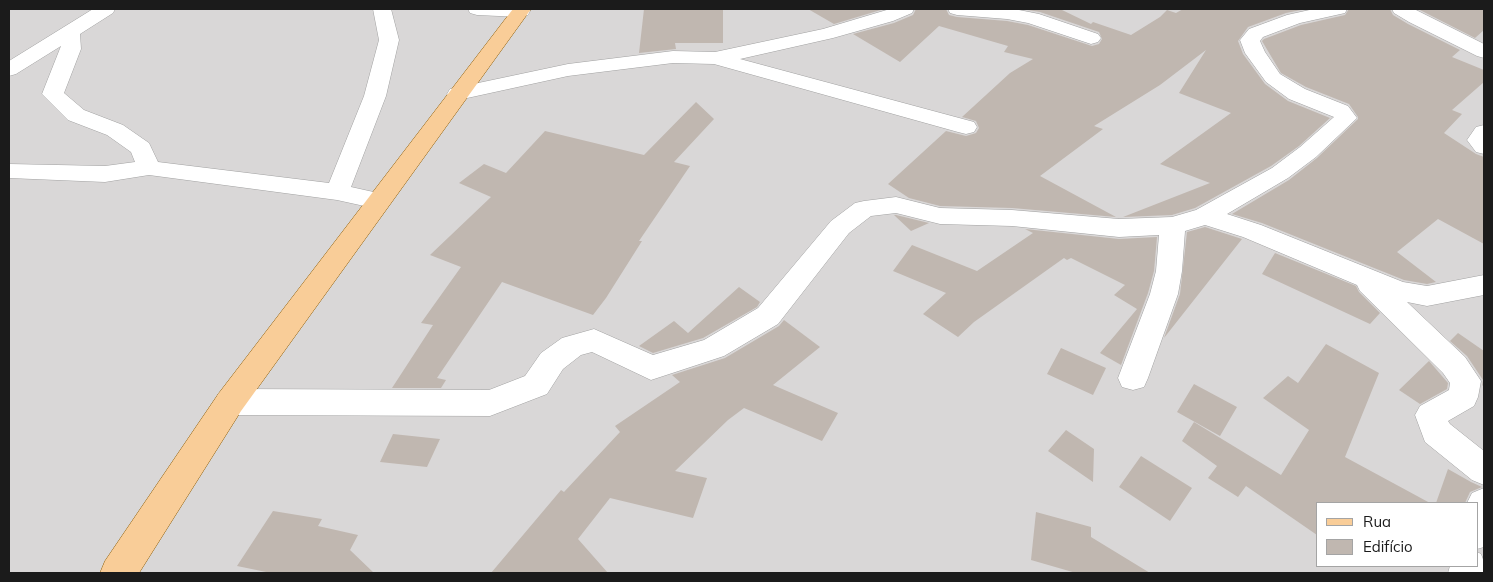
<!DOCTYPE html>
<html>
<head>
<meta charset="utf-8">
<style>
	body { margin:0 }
	#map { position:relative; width:1493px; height:582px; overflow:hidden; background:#ece8e0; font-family:Mulish,sans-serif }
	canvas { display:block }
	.frame { position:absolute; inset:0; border:10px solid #1b1b1b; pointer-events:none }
	.legend { position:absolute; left:1316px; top:502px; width:162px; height:65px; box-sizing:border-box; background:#fff; border:1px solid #a4a4a4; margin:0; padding:6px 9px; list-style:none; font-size:15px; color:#1b1b1b }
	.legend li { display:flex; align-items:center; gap:10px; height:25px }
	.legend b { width:25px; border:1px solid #a4a4a4 }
</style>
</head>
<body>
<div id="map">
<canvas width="1493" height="582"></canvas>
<div class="frame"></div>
<ul class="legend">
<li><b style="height:6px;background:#f9cd98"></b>Rua</li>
<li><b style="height:14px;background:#c0b7b0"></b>Edifício</li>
</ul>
</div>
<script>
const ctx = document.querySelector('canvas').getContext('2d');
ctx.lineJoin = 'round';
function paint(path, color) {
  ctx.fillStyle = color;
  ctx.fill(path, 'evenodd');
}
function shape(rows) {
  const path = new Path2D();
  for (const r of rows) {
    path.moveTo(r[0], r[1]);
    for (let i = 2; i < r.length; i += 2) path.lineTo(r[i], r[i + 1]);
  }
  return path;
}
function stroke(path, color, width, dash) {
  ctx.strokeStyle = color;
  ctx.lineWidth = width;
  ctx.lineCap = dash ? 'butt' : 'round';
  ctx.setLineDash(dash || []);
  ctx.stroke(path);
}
const residential = shape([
	[9,9,1484,9,1484,573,9,573],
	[1317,503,1477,503,1477,566,1317,566]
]);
const building = shape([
	[644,9,723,9,723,43,675,43,676,49,639,53],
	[808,9,884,9,834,24],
	[916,9,946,9,949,15,957,17,1007,21,1028,25,1092,46,1099,44,1102,39,1099,32,1040,12,1022,9,1060,9,1091,24,1093,22,1131,35,1160,17,1167,10,1176,13,1183,9,1306,9,1286,13,1248,27,1238,41,1243,54,1265,84,1288,101,1330,118,1299,146,1271,166,1195,208,1172,215,1123,217,1210,183,1160,164,1231,113,1179,93,1206,50,1160,85,1094,126,1103,129,1040,176,1116,217,1012,208,940,206,909,198,888,184,946,131,966,136,976,133,979,128,976,121,962,117,1010,73,1033,59,1004,52,1008,46,939,26,900,62,853,34,894,23,913,15],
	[1349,9,1390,9,1393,15,1408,24,1460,50,1452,57,1484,70,1484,82,1452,110,1462,114,1444,133,1476,154,1484,157,1484,244,1438,219,1397,252,1436,282,1427,284,1404,280,1262,223,1232,214,1289,180,1317,158,1358,119,1358,117,1349,104,1306,87,1281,73,1262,41,1264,39,1301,25,1345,15],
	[1418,9,1484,9,1484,30,1475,38],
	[696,102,714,119,674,162,690,166,639,241,642,241,606,298,593,315,502,282,437,378,446,380,441,388,392,388,433,325,421,323,461,267,430,255,491,197,459,183,484,164,506,173,545,131,644,155],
	[894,215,896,215,929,223,911,231],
	[1205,227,1242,239,1164,338,1180,294,1187,232],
	[1025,229,1119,239,1157,237,1154,271,1148,293,1121,365,1100,353,1137,309,1114,295,1125,285,1071,258,1067,260,1064,258,974,322,958,337,923,314,946,293,893,271,912,245,977,271,1033,233],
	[1275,253,1356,286,1359,292,1380,313,1370,324,1262,274],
	[739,287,760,302,757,307,703,338,653,353,639,346,674,321,688,333],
	[784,320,820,347,773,385,838,413,822,441,744,408,728,420,675,471,707,478,693,518,610,498,578,539,608,573,491,573,561,490,564,492,620,432,615,426,680,382,672,375,725,358,779,326],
	[1458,333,1484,351,1484,384,1482,386,1483,380,1467,356,1450,341],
	[1326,344,1379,373,1345,457,1430,503,1317,503,1317,535,1246,486,1238,497,1208,478,1217,466,1182,441,1194,422,1281,475,1309,430,1263,398,1288,376,1298,383],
	[1061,348,1106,368,1093,395,1047,374],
	[1429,361,1448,383,1447,389,1420,404,1399,390],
	[1194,384,1237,407,1220,436,1177,412],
	[1066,430,1094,449,1093,482,1048,451],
	[393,434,440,439,427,467,380,462],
	[1141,456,1192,488,1170,521,1119,487],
	[1448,469,1471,482,1482,487,1470,492,1465,503,1436,503],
	[273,511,322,519,318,526,358,535,350,550,374,573,271,573,237,566],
	[1036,512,1091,527,1091,537,1150,573,1076,573,1031,560]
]);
const minor = shape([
	[93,9,115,9,113,13,80,34,81,49,64,93,84,110,123,125,149,143,158,162,329,183,364,96,379,40,373,9,391,9,399,40,386,96,351,187,387,195,390,201,387,207,378,209,337,200,149,175,105,182,9,178,9,164,105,166,135,162,131,152,107,135,68,120,42,94,61,46,16,74,9,76,9,61,93,9],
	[468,9,529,9,530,11,528,15,521,17,477,15,470,13,468,9],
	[890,9,914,9,912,13,893,21,833,38,740,59,974,122,977,127,974,132,966,134,958,132,714,64,673,63,568,76,458,100,450,99,447,94,450,89,568,64,673,51,715,52,823,29,890,9],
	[948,9,1014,9,1039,14,1098,34,1101,38,1098,42,1091,44,1028,23,1007,19,957,15,950,13,948,9],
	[1314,9,1347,9,1345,13,1300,23,1263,37,1260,41,1265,52,1280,74,1305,89,1348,106,1357,118,1316,157,1288,178,1227,214,1261,225,1403,282,1427,286,1484,275,1484,295,1427,306,1407,302,1465,357,1481,381,1478,397,1474,406,1448,421,1450,424,1484,451,1484,485,1472,480,1425,442,1415,415,1420,406,1449,390,1450,383,1443,373,1360,291,1357,285,1243,237,1205,225,1185,231,1182,271,1178,294,1148,378,1144,387,1133,390,1122,387,1118,378,1150,294,1156,271,1159,235,1119,237,1012,226,940,224,896,213,871,216,849,233,778,324,724,356,651,380,592,352,581,355,563,369,547,394,490,416,230,415,219,411,214,402,219,393,230,389,489,390,525,376,541,353,562,338,594,329,653,355,704,340,758,308,831,221,855,203,864,201,896,197,940,208,1012,210,1119,219,1172,217,1196,210,1272,168,1300,147,1334,117,1289,99,1266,82,1245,53,1240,40,1249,29,1287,15,1314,9],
	[1392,9,1414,9,1484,44,1484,58,1477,56,1409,22,1394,13,1392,9],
	[1484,125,1484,154,1476,152,1467,140,1476,127,1484,125],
	[1484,488,1484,547,1477,549,1477,503,1467,503,1472,493,1484,488],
	[1477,552,1481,554,1484,562,1484,573,1448,573,1450,566,1477,566,1477,552]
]);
const major = shape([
	[513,9,531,9,241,411,139,573,100,573,105,561,219,393,513,9]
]);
paint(residential, '#d9d7d7');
paint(building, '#c0b7b0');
stroke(minor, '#a2a2a2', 1);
stroke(major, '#8d5c04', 1);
paint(minor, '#fff');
paint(major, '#f9cd98');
</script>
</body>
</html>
